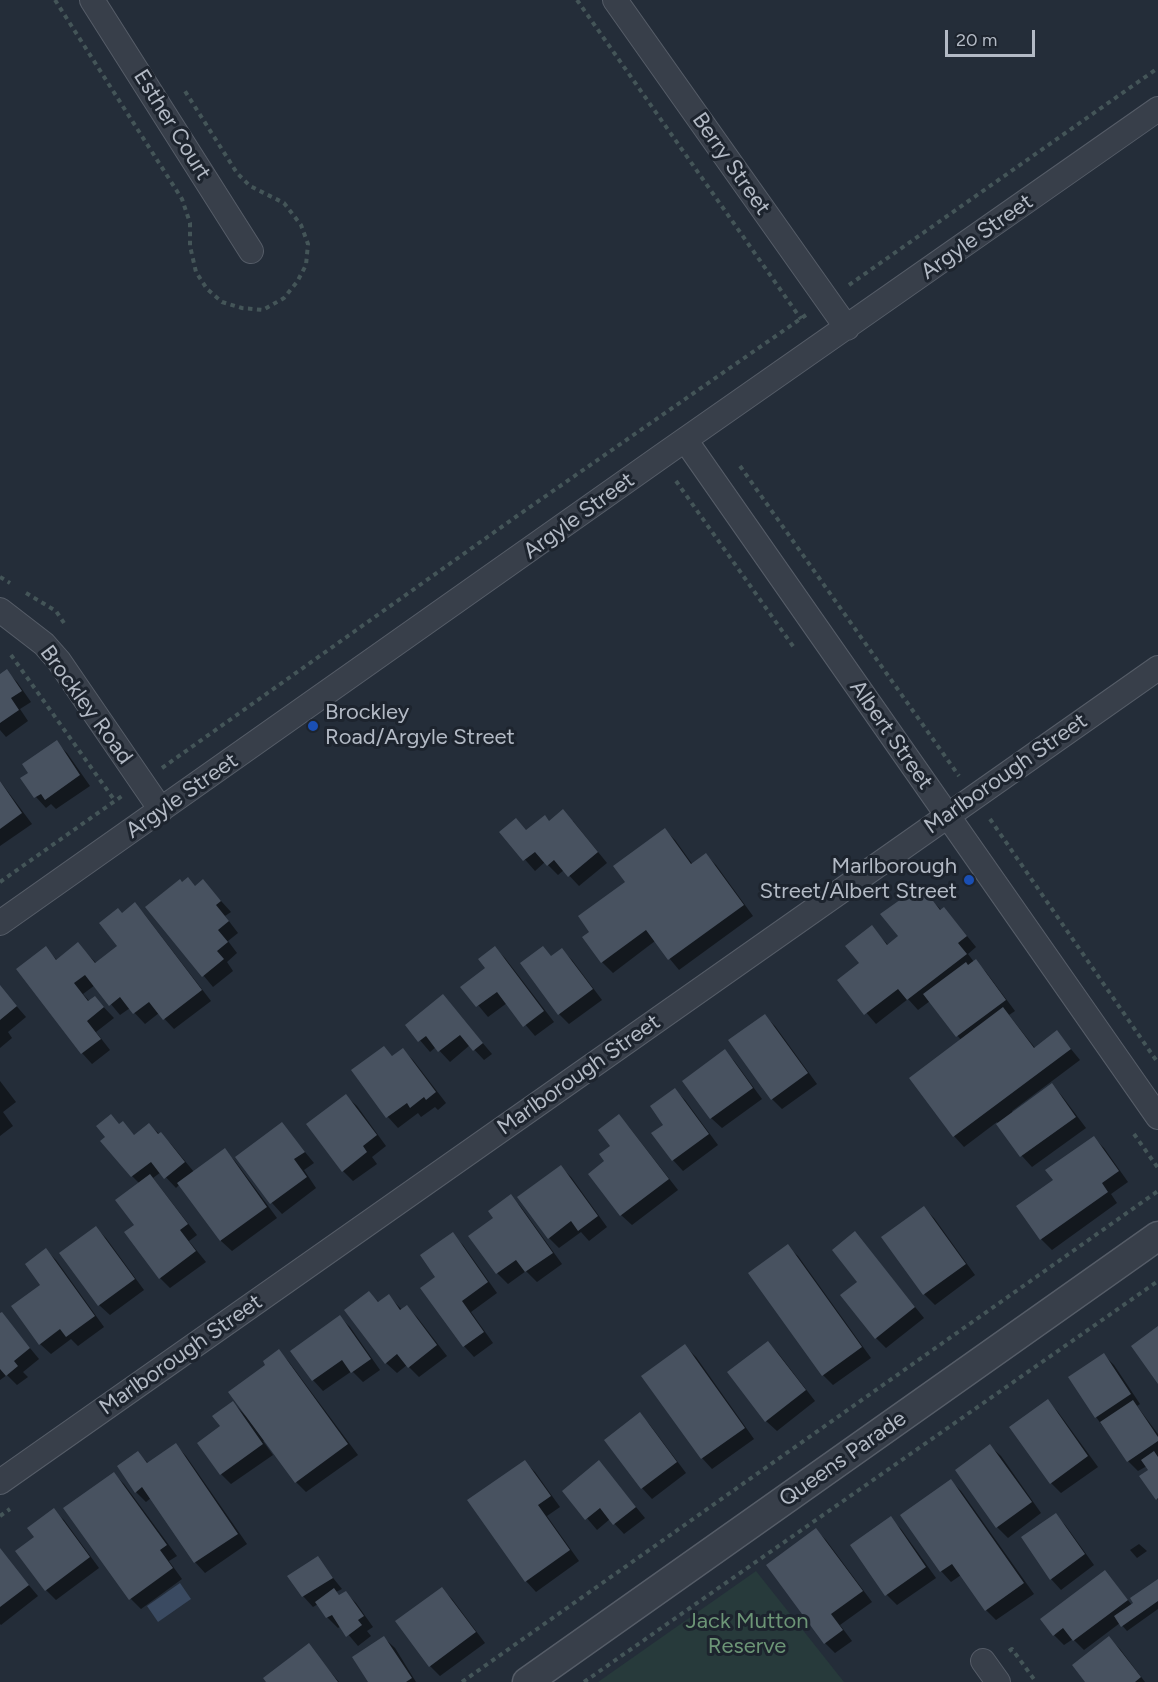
<!DOCTYPE html>
<html>
<head>
<meta charset="utf-8">
<style>
	body { margin:0 }
	#map { position:relative; width:1158px; height:1682px; overflow:hidden; background:#242d39; font-family:Figtree,sans-serif }
	canvas { display:block }
	.scale { position:absolute; left:945px; top:30px; width:90px; height:27px; box-sizing:border-box; border:3px solid #b3bac5; border-top:0; padding-left:8px; font-size:18px; line-height:21px; white-space:nowrap; color:#b3bac5; -webkit-text-stroke:4px #1d242e; paint-order:stroke }
</style>
</head>
<body>
<div id="map">
<canvas width="1158" height="1682"></canvas>
<div class="scale">20 m</div>
</div>
<script>
const ctx = document.querySelector('canvas').getContext('2d');
ctx.lineJoin = 'round';
function paint(path, color) {
  ctx.fillStyle = color;
  ctx.fill(path, 'evenodd');
}
function shape(rows) {
  const path = new Path2D();
  for (const r of rows) {
    path.moveTo(r[0], r[1]);
    for (let i = 2; i < r.length; i += 2) path.lineTo(r[i], r[i + 1]);
  }
  return path;
}
function stroke(path, color, width, dash) {
  ctx.strokeStyle = color;
  ctx.lineWidth = width;
  ctx.lineCap = dash ? 'butt' : 'round';
  ctx.setLineDash(dash || []);
  ctx.stroke(path);
}
function write(font, color, halo, rows, align = 'center') {
  ctx.font = font + ' Figtree,sans-serif';
  ctx.lineWidth = 6;
  ctx.setLineDash([]);
  ctx.textBaseline = 'middle';
  ctx.strokeStyle = halo;
  ctx.fillStyle = color;
  for (const [text, x, y, turn = 0] of rows) {
    ctx.save();
    ctx.translate(x, y);
    ctx.rotate((+turn || 0) * Math.PI / 180);
    ctx.textAlign = isNaN(turn) ? turn : align;
    if (halo) ctx.strokeText(text, 0, 0);
    ctx.fillText(text, 0, 0);
    ctx.restore();
  }
}
const green = shape([
	[756,1571,844,1682,598,1682]
]);
const water = shape([
	[180,1583,191,1599,158,1622,147,1606]
]);
const shadow = shape([
	[6,671,17,682,31,702,20,709,28,721,6,737,0,730,0,676],
	[56,742,67,753,90,786,56,809,51,804,46,808,36,797,23,778,30,774],
	[0,781,32,824,0,846],
	[573,821,607,863,579,886,564,870,558,875,545,862,535,871,501,832,527,831,550,822],
	[665,830,675,840,693,865,706,855,716,865,753,916,679,970,655,941,613,973,602,962,584,938,591,932],
	[203,881,231,912,225,916,238,933,228,941,237,953,227,962,233,971,213,987,147,907,183,884,196,887],
	[920,887,942,911,944,909,954,920,976,947,968,954,974,962,976,961,986,972,1015,1011,1009,1015,1035,1048,1057,1032,1080,1060,1012,1111,1013,1113,1052,1085,1062,1096,1086,1128,1032,1167,1022,1156,997,1122,964,1147,954,1136,911,1078,961,1040,930,1001,918,1010,908,999,876,1024,839,981,861,963,871,927,889,946,900,937],
	[135,904,145,915,211,1001,174,1029,159,1013,145,1024,130,1008,120,1015,95,985,83,994,90,1002,95,998,114,1018,96,1032,110,1050,92,1064,82,1053,18,970,45,948,57,960,78,944,96,963,119,946,122,914],
	[495,948,505,958,554,1022,535,1036,507,1003,488,1017,463,987,487,969],
	[562,950,572,960,602,1000,569,1024,559,1014,552,957],
	[0,987,26,1017,8,1032,12,1038,0,1048],
	[443,996,492,1054,484,1060,470,1045,450,1062,436,1047,430,1052,407,1025],
	[765,1016,775,1026,817,1084,782,1109,772,1099],
	[384,1048,393,1057,403,1050,413,1060,446,1103,438,1110,435,1107,421,1117,418,1113,398,1128,388,1117,353,1070],
	[725,1051,735,1062,762,1099,722,1128,711,1118,684,1081],
	[0,1081,16,1102,3,1112,13,1126,0,1136],
	[675,1090,685,1100,718,1145,683,1171,673,1160,665,1125],
	[346,1096,357,1106,386,1146,372,1157,377,1164,353,1181,343,1171,308,1124],
	[619,1116,629,1127,678,1190,632,1225,621,1215,590,1174,607,1162],
	[282,1124,314,1163,304,1170,316,1188,282,1214,272,1203,237,1157],
	[120,1125,135,1136,149,1125,171,1144,194,1172,224,1150,235,1161,277,1218,232,1251,221,1241,180,1184,176,1188,161,1172,153,1178,197,1235,189,1241,206,1262,170,1288,160,1278,136,1225,140,1184,132,1176],
	[1094,1138,1104,1148,1128,1182,1111,1194,1117,1203,1052,1250,1041,1239,1018,1206,1055,1181],
	[561,1167,571,1177,607,1227,589,1241,581,1232,559,1248,549,1238],
	[511,1196,521,1207,562,1264,537,1282,526,1271,508,1284,498,1274,470,1236,495,1218],
	[924,1208,934,1218,975,1275,935,1305,924,1294,883,1237],
	[96,1228,106,1238,144,1290,110,1315,99,1305],
	[855,1233,924,1318,886,1348,876,1338,859,1282],
	[452,1234,463,1245,497,1293,471,1312,493,1343,474,1357,464,1346,437,1278],
	[787,1246,798,1256,871,1358,833,1385,823,1375],
	[46,1250,56,1260,104,1327,78,1346,71,1339,51,1354,40,1344,13,1306,42,1285],
	[369,1293,380,1303,389,1296,402,1310,407,1307,417,1317,447,1356,419,1377,407,1365,397,1373,386,1363],
	[2,1314,39,1359,23,1372,28,1377,17,1385,7,1375,0,1380,0,1315],
	[340,1317,350,1327,380,1370,363,1382,352,1371,323,1391,313,1380],
	[768,1343,778,1353,815,1401,777,1431,766,1421],
	[685,1346,696,1357,754,1439,712,1469,702,1458,643,1376],
	[279,1351,289,1362,358,1455,306,1492,296,1482,265,1440,263,1441,273,1455,231,1484,221,1474,222,1427,233,1403,245,1415,246,1414,267,1365],
	[1103,1354,1114,1365,1140,1404,1137,1406,1158,1434,1158,1500,1142,1477,1150,1471,1147,1466,1138,1471,1128,1461,1096,1417],
	[1048,1401,1058,1412,1098,1467,1061,1493,1051,1483],
	[639,1414,650,1425,686,1473,652,1499,642,1488,606,1441],
	[176,1445,186,1456,247,1544,205,1573,195,1562,151,1498,146,1502,136,1492,138,1453,149,1464],
	[990,1446,1001,1456,1041,1513,1008,1538,997,1527,957,1470],
	[525,1462,535,1472,560,1507,547,1516,579,1561,536,1592,526,1581],
	[599,1462,645,1518,624,1534,610,1519,597,1530,564,1491],
	[114,1474,124,1484,177,1556,169,1561,182,1579,141,1609,131,1599],
	[951,1481,961,1491,1034,1594,996,1620,986,1610,961,1575,951,1582,941,1571,902,1516],
	[53,1510,64,1520,99,1568,56,1600,46,1590,36,1538],
	[1056,1515,1066,1526,1094,1565,1061,1590,1051,1579,1023,1538],
	[890,1518,901,1529,936,1578,897,1605,887,1595,852,1545],
	[816,1530,826,1540,872,1602,840,1625,852,1641,835,1653,825,1643],
	[1139,1544,1147,1551,1137,1558,1130,1550],
	[0,1551,38,1596,1,1625,0,1624],
	[317,1558,342,1589,336,1592,340,1596,346,1593,356,1603,373,1627,367,1631,371,1636,358,1646,341,1626,338,1628,327,1617,318,1604,313,1607,303,1596,289,1577],
	[1105,1572,1132,1605,1158,1581,1158,1609,1127,1631,1120,1623,1084,1650,1073,1639,1064,1645,1054,1635],
	[442,1589,452,1599,485,1643,440,1676,430,1666],
	[384,1638,395,1648,416,1682,370,1682],
	[1109,1638,1120,1649,1145,1682,1087,1682],
	[308,1645,339,1682,268,1682]
]);
const building = shape([
	[7,669,22,691,11,698,19,710,0,723,0,674],
	[57,740,80,775,45,800,41,794,34,798,20,778,28,773,22,764],
	[0,781,22,813,0,829],
	[563,809,598,852,568,877,554,860,547,866,535,852,523,861,499,832,516,818,526,830,545,815,549,821],
	[665,828,691,864,706,853,744,905,668,960,646,930,601,963,582,937,589,932,578,916,625,882,613,866],
	[188,877,195,886,203,879,221,901,216,905,229,921,218,930,228,942,217,951,224,959,202,977,145,907,180,879,182,882],
	[921,885,940,910,944,907,967,936,958,943,967,954,907,1000,898,989,864,1015,837,980,859,963,845,946,872,925,887,945,898,936,880,914],
	[135,902,202,990,163,1020,149,1002,133,1014,120,997,109,1006,85,975,74,983,88,1001,95,996,104,1007,87,1021,101,1039,81,1054,16,969,46,946,56,960,78,942,95,963,117,946,99,923,118,908,122,913],
	[495,946,544,1011,523,1027,497,992,476,1007,460,987,485,968,478,959],
	[543,946,551,956,562,948,593,989,558,1015,520,963],
	[976,959,1006,1000,956,1037,923,994,966,962,968,965],
	[0,985,17,1006,0,1020],
	[443,994,483,1043,473,1051,460,1035,438,1052,426,1036,418,1042,405,1025],
	[1003,1007,1034,1048,1057,1030,1071,1049,953,1137,909,1078],
	[765,1014,808,1073,771,1100,728,1040],
	[384,1046,392,1056,403,1048,436,1092,426,1100,424,1097,410,1108,407,1103,386,1118,351,1070],
	[725,1049,753,1088,710,1119,682,1081],
	[1052,1083,1076,1117,1020,1157,996,1124],
	[675,1088,709,1134,672,1161,651,1133,663,1125,650,1106],
	[346,1094,377,1135,363,1146,367,1152,342,1172,306,1124],
	[111,1114,119,1124,123,1121,134,1135,149,1123,158,1134,161,1132,185,1162,164,1179,151,1162,131,1177,100,1141,105,1137,96,1126],
	[619,1114,669,1179,620,1216,588,1174,604,1161,599,1154,610,1146,598,1130],
	[282,1122,305,1152,294,1159,307,1177,270,1204,235,1157],
	[1094,1136,1119,1171,1102,1183,1108,1192,1040,1240,1016,1206,1053,1180,1045,1170],
	[225,1148,267,1207,220,1241,177,1183],
	[561,1165,598,1216,578,1231,571,1221,548,1239,517,1197],
	[150,1174,188,1224,180,1230,196,1251,159,1279,124,1232,134,1225,115,1200],
	[511,1194,553,1253,525,1272,516,1260,496,1274,468,1236,493,1218,488,1211],
	[924,1206,966,1264,923,1295,881,1237],
	[96,1226,135,1279,98,1306,59,1253],
	[855,1231,915,1307,875,1339,840,1295,857,1282,832,1250],
	[453,1232,488,1282,462,1301,484,1332,463,1347,420,1288,435,1277,420,1255],
	[788,1244,862,1347,822,1376,748,1273],
	[46,1248,95,1316,66,1337,60,1329,39,1345,11,1306,40,1285,25,1264],
	[369,1291,378,1302,389,1294,400,1310,407,1305,437,1345,408,1368,397,1354,385,1364,344,1310],
	[2,1312,30,1348,14,1361,18,1366,6,1376,0,1369,0,1313],
	[340,1315,371,1359,351,1373,342,1360,312,1381,290,1351],
	[1158,1326,1158,1384,1131,1346],
	[768,1341,806,1390,765,1422,727,1372],
	[685,1344,745,1428,701,1459,641,1376],
	[279,1349,348,1444,295,1483,228,1392,265,1365,263,1361],
	[1104,1353,1131,1394,1095,1418,1068,1377],
	[1048,1399,1088,1456,1050,1484,1009,1427],
	[1133,1400,1158,1437,1158,1441,1127,1462,1100,1422],
	[233,1401,263,1444,220,1475,197,1443,220,1426,212,1416],
	[640,1412,677,1462,641,1489,604,1440],
	[176,1443,238,1534,194,1563,142,1487,135,1493,117,1466,138,1451,147,1463],
	[990,1444,1032,1502,996,1528,955,1470],
	[1154,1451,1158,1457,1158,1498,1156,1500,1139,1476,1148,1470,1141,1460],
	[525,1460,551,1496,538,1505,570,1550,525,1582,467,1500],
	[599,1460,636,1507,613,1525,600,1508,585,1520,562,1491],
	[114,1472,167,1545,160,1550,173,1568,129,1600,63,1508],
	[951,1479,1024,1583,985,1611,952,1564,940,1572,900,1515],
	[54,1508,90,1557,45,1591,15,1551,34,1537,27,1528],
	[1056,1513,1085,1554,1050,1580,1021,1537],
	[891,1516,926,1567,885,1596,850,1545],
	[816,1528,863,1591,831,1614,843,1630,824,1644,766,1565],
	[0,1548,29,1585,0,1607],
	[318,1556,333,1578,302,1597,287,1576],
	[1105,1570,1128,1600,1073,1641,1063,1628,1053,1636,1040,1619],
	[1158,1579,1158,1601,1121,1627,1114,1616,1133,1603,1130,1598],
	[442,1587,476,1632,429,1667,395,1621],
	[334,1588,339,1595,346,1591,364,1616,358,1620,362,1625,346,1637,332,1615,326,1618,315,1602],
	[384,1636,412,1678,406,1682,368,1682,352,1657],
	[1109,1636,1141,1677,1135,1682,1085,1682,1072,1665],
	[309,1643,338,1682,266,1682,263,1678]
]);
const path = shape([
	[55,0,182,199,190,223,190,246,196,272,207,289,222,302,242,308,263,310,284,298,297,282,306,265,308,244,301,225,284,203,250,186,237,173,183,88],
	[577,0,801,319],
	[849,285,1158,68],
	[740,466,959,776],
	[676,481,795,649],
	[0,577,10,583],
	[26,593,56,611,64,623],
	[11,655,115,801],
	[162,768,517,516,806,315],
	[990,819,1158,1063],
	[0,882,122,796],
	[1134,1134,1158,1168],
	[0,1516,10,1509],
	[1009,1651,1012,1649,1036,1682],
	[462,1682,1158,1191],
	[584,1682,1158,1281]
]);
const minor = shape([
	[92,0,251,251],
	[615,0,847,328],
	[686,441,1158,1117],
	[0,610,44,644,59,661,161,810],
	[0,923,666,453,1158,109],
	[0,1482,1158,668],
	[983,1661,998,1682]
]);
const tertiary = shape([
	[527,1682,1158,1236]
]);
const markers = [
	[313,726,6,"#1a4fb4"],
	[969,880,6,"#1a4fb4"]
];
const streetNames = [
	["Esther Court",172,125,58],
	["Berry Street",731,164,55],
	["Argyle Street",977,237,-35],
	["Argyle Street",579,516,-36],
	["Brockley Road",86,705,54],
	["Albert Street",891,735,55],
	["Marlborough Street",1006,774,-35],
	["Argyle Street",182,796,-35],
	["Marlborough Street",579,1075,-35],
	["Marlborough Street",181,1355,-35],
	["Queens Parade",843,1459,-35]
];
const poiNames = [
	["Brockley",325,713],
	["Road/Argyle Street",325,738],
	["Marlborough",957,867,"right"],
	["Street/Albert Street",957,892,"right"]
];
const parkNames = [
	["Jack Mutton",747,1622],
	["Reserve",747,1647]
];
paint(green, '#273a3b');
paint(water, '#3a4a61');
paint(shadow, '#0007');
paint(building, '#485260');
stroke(minor, '#565d68', 26);
stroke(tertiary, '#565d68', 31);
stroke(path, '#445558', 4, [4.5, 4.5]);
stroke(minor, '#383f4a', 24);
stroke(tertiary, '#383f4a', 28);
for (const [x, y, r, color] of markers) {
  const dot = new Path2D();
  dot.arc(x, y, r, 0, 2 * Math.PI);
  ctx.fillStyle = color;
  ctx.fill(dot);
  stroke(dot, '#1d242e', 2);
}
write('22px', '#b3bac5', '#1d242e', streetNames);
write('22px', '#b3bac5', '#1d242e', poiNames, 'left');
write('22px', '#6c9576', '#1d242e', parkNames);
</script>
</body>
</html>
